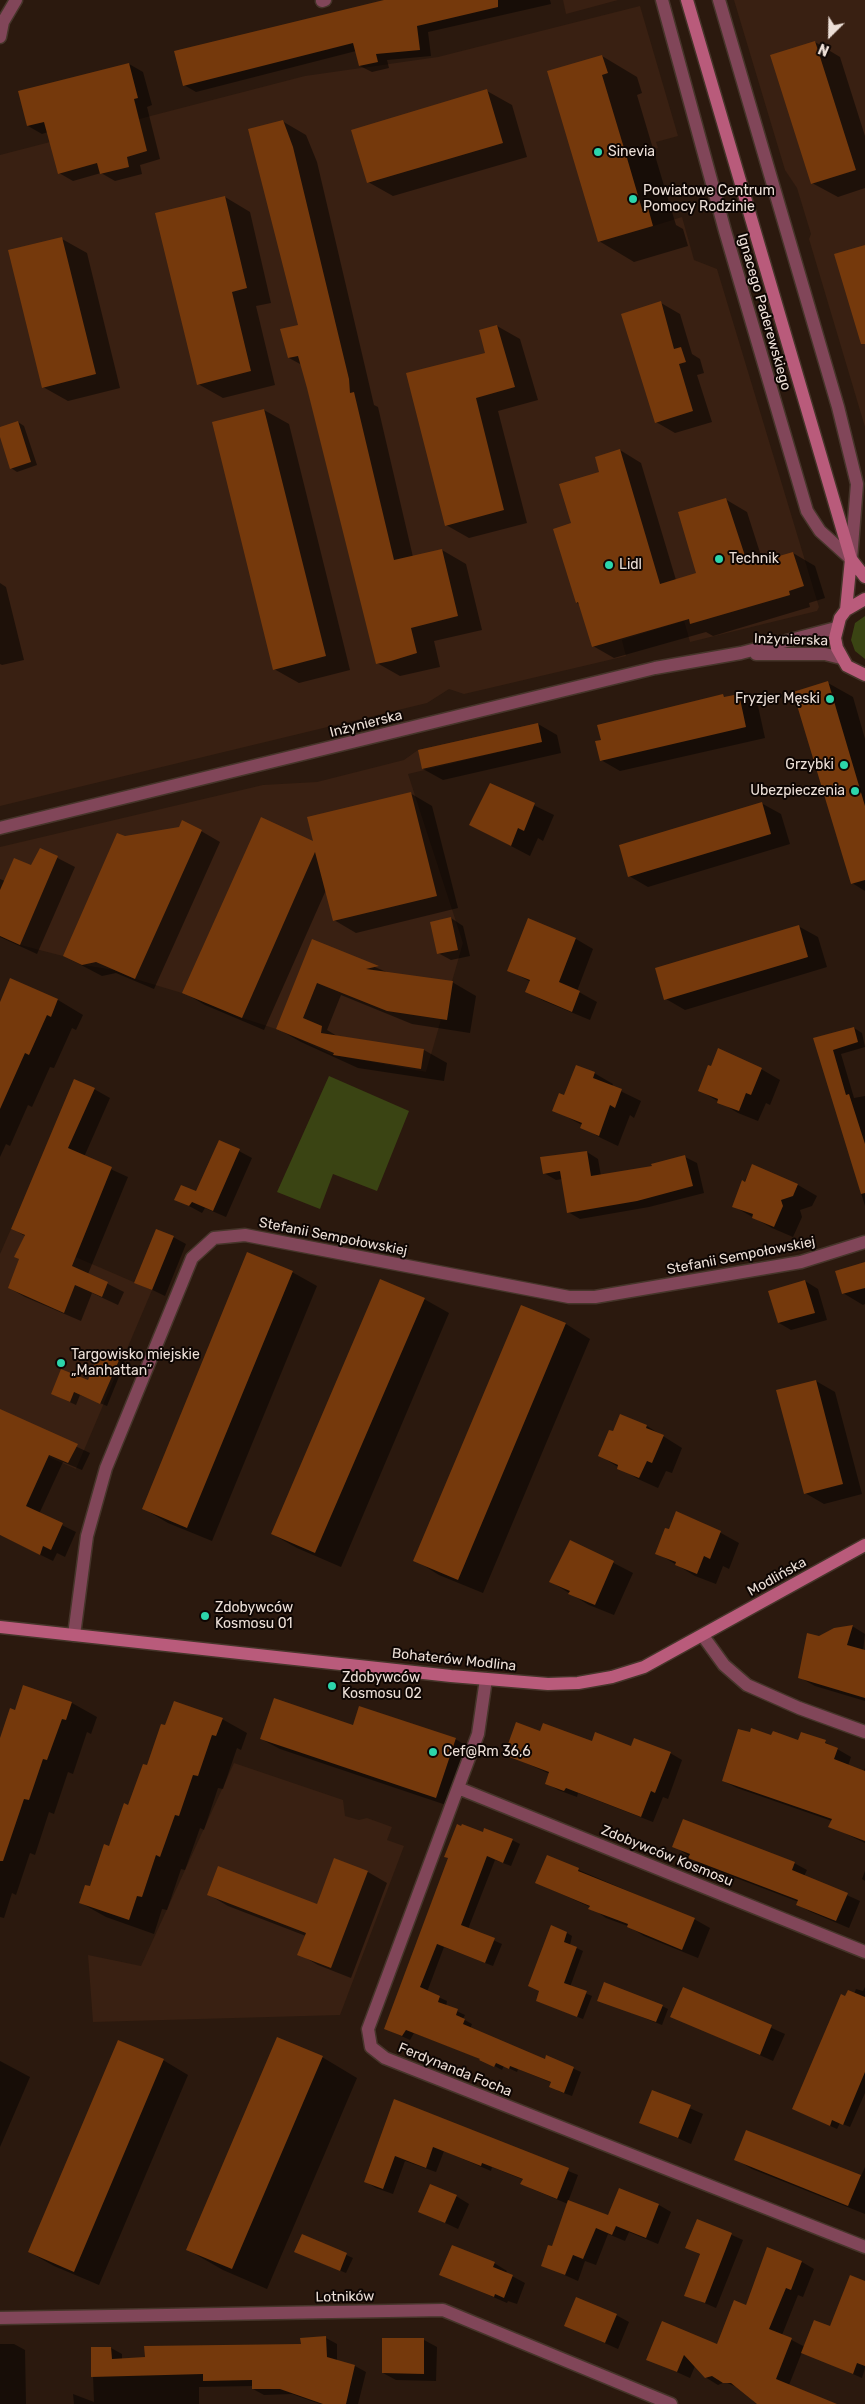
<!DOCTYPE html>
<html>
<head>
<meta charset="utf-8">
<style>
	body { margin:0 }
	#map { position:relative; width:865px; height:2404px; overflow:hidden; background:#2b190e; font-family:Rubik,sans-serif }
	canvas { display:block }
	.north { position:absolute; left:805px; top:10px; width:50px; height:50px; -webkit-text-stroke:4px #0e0603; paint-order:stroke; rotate:203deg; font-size:14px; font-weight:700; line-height:20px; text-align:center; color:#ecdfd7 }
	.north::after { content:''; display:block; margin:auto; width:18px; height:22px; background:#ecdfd7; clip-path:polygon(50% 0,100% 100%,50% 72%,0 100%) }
</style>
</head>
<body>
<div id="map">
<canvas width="865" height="2404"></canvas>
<div class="north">N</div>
</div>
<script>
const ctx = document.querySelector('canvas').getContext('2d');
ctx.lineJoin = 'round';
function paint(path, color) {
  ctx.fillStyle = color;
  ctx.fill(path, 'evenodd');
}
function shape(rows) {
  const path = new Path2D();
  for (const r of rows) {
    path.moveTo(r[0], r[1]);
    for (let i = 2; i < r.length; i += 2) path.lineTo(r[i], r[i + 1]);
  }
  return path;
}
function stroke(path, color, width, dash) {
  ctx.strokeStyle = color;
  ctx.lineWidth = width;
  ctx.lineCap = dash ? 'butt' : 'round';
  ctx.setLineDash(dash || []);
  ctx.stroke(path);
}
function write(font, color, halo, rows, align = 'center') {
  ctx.font = font + ' Rubik,sans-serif';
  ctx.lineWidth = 4;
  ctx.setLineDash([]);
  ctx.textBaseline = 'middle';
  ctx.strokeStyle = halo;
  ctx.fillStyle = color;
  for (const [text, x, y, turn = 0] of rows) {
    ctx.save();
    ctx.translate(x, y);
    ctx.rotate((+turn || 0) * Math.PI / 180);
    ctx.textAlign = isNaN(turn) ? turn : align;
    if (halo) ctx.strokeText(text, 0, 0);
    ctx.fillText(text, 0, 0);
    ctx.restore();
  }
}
const built = shape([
	[563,0,618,0,566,14],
	[734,0,865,0,865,427,809,239,811,234,797,188,785,170],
	[640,6,678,136,656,142,658,148,627,159,642,209,648,208,653,226,682,217,694,260,717,269,819,607,817,611,690,642,684,621,622,640,626,656,464,694,449,689,427,703,0,806,0,155,305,76,438,57],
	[538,723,542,742,408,774,463,943,426,1072,333,1055,276,1029,242,1018,182,993,135,979,114,970,82,965,63,956,20,945,0,936,0,847,263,785,317,782,404,760,418,750],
	[11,1229,152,1290,76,1469,0,1436,0,1254],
	[234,1763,343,1800,345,1816,359,1820,367,1818,392,1827,387,1840,404,1846,340,2015,93,2022,88,1955,141,1966]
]);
const green = shape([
	[865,616,865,659,855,651,851,640,855,623],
	[329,1076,409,1111,377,1191,333,1174,320,1209,277,1192]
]);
const shadow = shape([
	[389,0,550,0,551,4,428,32,431,56,387,60,389,68,372,72,360,66,356,51,196,92,184,85],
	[815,42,840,57,865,136,865,188,838,197,812,183],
	[602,56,637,77,642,93,637,95,662,179,676,225,683,229,688,246,634,262,599,241],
	[129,64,143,72,152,105,147,107,160,159,140,165,142,174,115,181,101,173,73,181,59,173,48,132,42,134,28,126],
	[487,91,512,105,527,157,393,196,368,182],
	[282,121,306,135,317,162,374,405,378,407,413,557,442,550,466,564,482,630,434,641,440,667,400,676,377,663,302,365,289,358,299,326],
	[225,197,250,212,271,303,256,306,275,385,223,398,198,384],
	[62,239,87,253,120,388,68,401,43,387],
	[661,303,680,314,692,354,700,359,704,373,697,375,712,422,675,433,656,422],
	[497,326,520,339,538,400,498,411,527,523,469,538,446,525,408,374,487,354],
	[264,410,289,424,350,670,299,683,274,669,213,423],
	[18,422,24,426,37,465,17,472,11,468,0,428],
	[620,450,641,463,676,580,698,573,725,499,747,512,763,562,793,553,815,566,825,598,809,603,810,607,713,636,706,632,614,658,593,646,580,605,577,603,572,524,601,473],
	[0,583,6,587,24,660,2,665,0,664],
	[828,683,853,697,865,739,865,891,852,883],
	[738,695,758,706,765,738,620,771,601,760,723,696,726,698],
	[538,724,557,735,561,753,443,780,423,769,419,751],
	[490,784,554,815,543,841,538,838,530,856,471,825],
	[410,793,432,806,458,908,356,933,334,920,326,890,264,1030,205,1005,183,992,315,843],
	[761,803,781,814,790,844,648,887,629,876],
	[201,831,220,842,154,989,116,973,102,976,64,956,125,837],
	[40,849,75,867,37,954,0,937,0,879,5,881,32,867],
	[451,918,463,926,470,956,451,960,438,953],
	[529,920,576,939,593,949,577,991,597,1002,590,1020,544,1001,527,992,531,982,508,970],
	[798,926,818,937,827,967,685,1010,666,999],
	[313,941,389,973,452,982,476,996,470,1033,412,1024,341,995,327,1030,337,1036,424,1050,447,1063,444,1081,358,1068,301,1042,278,1029],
	[11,980,58,1000,83,1015,76,1030,72,1028,54,1068,50,1067,32,1107,28,1105,10,1146,6,1144,0,1157,0,1003],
	[854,1028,862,1033,865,1047,841,1054,854,1098,865,1096,865,1206,815,1039],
	[761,1069,780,1080,770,1105,766,1103,758,1121,738,1113,699,1090],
	[594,1073,613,1084,612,1087,641,1101,634,1118,630,1115,618,1146,601,1138,582,1127,582,1125,554,1110,565,1096],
	[94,1089,110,1098,84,1157,128,1177,88,1274,124,1292,118,1305,92,1293,81,1321,25,1297,9,1288,21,1259,25,1236,13,1229],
	[220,1141,252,1158,226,1217,205,1208,202,1213,176,1199,197,1193],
	[587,1152,598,1159,601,1176,653,1167,685,1157,697,1163,704,1193,649,1207,580,1219,568,1212,563,1179,556,1180,544,1173],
	[752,1166,798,1185,817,1196,812,1206,800,1210,802,1217,793,1237,772,1228,733,1206],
	[173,1237,186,1244,165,1296,136,1282],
	[865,1263,865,1304,863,1305,843,1293],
	[292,1272,317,1286,212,1541,168,1523,144,1509],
	[805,1281,818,1289,827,1320,791,1330,779,1323],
	[424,1299,449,1313,341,1567,297,1548,272,1534],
	[522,1306,566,1324,590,1339,483,1593,439,1575,415,1560],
	[119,1359,125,1362,107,1406,80,1395,76,1405,59,1397,89,1382],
	[816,1381,835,1392,862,1494,824,1504,805,1493],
	[0,1411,90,1453,82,1470,63,1462,39,1514,76,1532,65,1557,57,1553,53,1561,0,1535],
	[621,1415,647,1426,682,1448,672,1473,666,1471,658,1488,638,1479,600,1456],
	[677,1512,703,1523,739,1543,729,1569,723,1566,716,1584,695,1576,657,1553,670,1530],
	[571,1541,633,1573,614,1615,589,1605,551,1582],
	[852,1626,865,1634,863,1651,865,1651,865,1701,815,1686,799,1677,819,1637],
	[24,1687,72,1703,97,1717,91,1734,87,1732,73,1774,68,1772,54,1814,49,1812,35,1855,30,1853,16,1895,12,1893,4,1918,0,1917,0,1742,15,1711],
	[222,1719,247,1733,241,1750,237,1748,223,1789,218,1788,204,1830,200,1828,185,1870,181,1869,167,1910,162,1909,154,1934,106,1917,81,1903,91,1888,166,1726],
	[354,1727,455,1739,474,1750,455,1808,280,1749,261,1739],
	[540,1733,670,1753,682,1760,668,1799,663,1797,653,1822,578,1793,577,1797,558,1790,546,1783,550,1774,506,1754],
	[772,1737,799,1741,825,1742,851,1757,848,1766,864,1771,865,1768,865,1843,830,1826,832,1821,737,1788,723,1781],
	[483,1833,512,1840,520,1844,511,1866,495,1860,468,1929,502,1944,493,1966,444,1947,427,1992,447,2001,446,2006,465,2015,463,2019,472,2024,470,2029,545,2061,547,2057,581,2072,572,2096,558,2091,552,2083,518,2069,517,2072,504,2066,502,2070,481,2059,414,2033,410,2040,386,2029],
	[674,1846,794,1863,807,1870,804,1876,860,1901,849,1928,811,1912,798,1905,799,1902,702,1865],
	[548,1857,694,1919,710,1928,698,1958,644,1936,628,1926,606,1918,590,1907,537,1883],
	[335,1860,368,1872,387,1883,351,1978,318,1965,299,1954,306,1936,228,1906,209,1895,318,1905],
	[865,1871,865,1881,862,1879],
	[567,1933,572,1936,570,1945,583,1951,570,1987,592,1996,583,2019,537,2001],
	[865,1987,865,2093,850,2127,840,2123,837,2129,793,2109,846,1998,854,1994,856,1989,863,1991],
	[684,1989,785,2034,773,2061,671,2016],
	[599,2000,662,2006,668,2009,662,2025],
	[322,2057,357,2078,267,2289,223,2270,188,2250],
	[163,2060,188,2075,99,2285,54,2266,29,2252],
	[0,2061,30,2077,0,2147],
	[653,2092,703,2114,691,2144,641,2122],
	[395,2101,578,2175,568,2202,609,2217,659,2205,671,2212,658,2244,629,2232,625,2241,608,2234,596,2265,585,2261,578,2281,542,2265,552,2247,568,2204,532,2189,522,2184,524,2180,492,2167,491,2171,444,2151,436,2172,405,2161,393,2194,376,2188,366,2182],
	[746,2131,861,2176,865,2167,865,2214,752,2169,735,2159],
	[456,2196,469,2204,458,2229,420,2211],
	[698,2220,743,2240,716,2308,686,2295,701,2255,687,2248],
	[302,2235,353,2258,346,2273,302,2255],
	[802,2262,814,2269,803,2297,798,2295,782,2335,805,2347,831,2328,865,2283,865,2368,862,2378,802,2352,789,2385,836,2404,759,2404,741,2389,725,2382,718,2385,705,2377,695,2366,690,2378,648,2359,718,2345,746,2306],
	[494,2263,507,2271,506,2273,525,2283,517,2304,508,2301,507,2303,440,2274],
	[616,2315,629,2322,618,2349,566,2326],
	[326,2338,337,2344,337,2361,355,2366,366,2372,358,2404,320,2404,292,2394,264,2395,253,2389,253,2386,199,2387,199,2404,74,2404,73,2394,94,2402,92,2348,111,2348,122,2354,122,2360,302,2345],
	[424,2340,437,2347,436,2381,396,2380,383,2373],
	[0,2344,14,2344,25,2350,26,2404,0,2404]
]);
const building = shape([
	[384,0,498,0,498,7,417,26,420,50,376,54,378,62,359,66,353,43,183,86,174,51],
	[815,41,856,170,811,184,770,55],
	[602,55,608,73,602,75,627,158,642,209,648,208,653,226,598,242,547,71],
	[129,63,138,98,134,99,147,151,127,157,129,167,100,174,97,163,58,174,44,122,27,126,18,91],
	[487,89,503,143,367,183,351,130],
	[283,120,293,147,349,379,350,393,354,392,394,560,442,549,458,616,411,628,417,653,391,661,376,664,307,388,298,356,288,358,280,329,298,325,248,129],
	[225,196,247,288,232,292,251,371,197,385,155,213],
	[62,237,96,374,42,388,8,250],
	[865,245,865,344,861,344,834,254],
	[661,301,674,349,681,347,686,362,679,364,693,411,655,423,621,314],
	[497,325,515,387,476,398,504,510,445,526,406,373,485,353,479,330],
	[264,409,326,656,273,670,212,422],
	[18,421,31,462,10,469,0,437,0,427],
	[620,449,660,584,696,573,678,512,726,498,748,565,793,552,804,586,789,591,790,595,690,624,689,619,592,647,578,602,576,603,553,529,571,523,559,484,599,472,595,457],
	[828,681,865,806,865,880,851,884,793,692],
	[723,694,724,697,739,694,746,727,600,761,595,741,601,740,597,725],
	[538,723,542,742,422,769,418,750],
	[490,783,535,803,524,831,518,828,511,846,469,825],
	[411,792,437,896,333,921,315,852,242,1018,182,993,261,817,313,841,307,817],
	[762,802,771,834,628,877,619,845],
	[182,820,202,830,135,979,96,962,82,965,63,956,117,833,125,836,179,827],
	[40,848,58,856,20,945,0,936,0,890,14,858,31,865],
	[451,917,458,950,437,954,430,922],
	[528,918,576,938,559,982,580,991,572,1012,525,992,530,980,507,971],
	[799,925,808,957,664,1000,655,968],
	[312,939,379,966,366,969,453,981,447,1020,387,1011,317,983,303,1018,322,1026,321,1033,424,1049,421,1069,333,1055,334,1053,276,1029],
	[10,978,58,999,51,1017,47,1015,29,1055,25,1053,0,1109,0,1002],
	[854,1027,858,1042,833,1050,846,1095,849,1094,865,1144,865,1193,861,1194,813,1038],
	[718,1048,762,1068,751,1095,746,1093,739,1111,717,1103,718,1099,698,1091,708,1065,711,1066],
	[576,1065,595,1072,593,1078,622,1089,615,1108,610,1105,599,1136,580,1128,582,1123,552,1111,559,1093,564,1095],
	[74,1079,95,1088,68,1148,112,1167,72,1266,108,1282,102,1297,75,1285,64,1313,8,1288,19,1259,14,1257,25,1235,11,1229],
	[219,1140,240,1149,213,1211,192,1202,189,1206,174,1200,181,1185,196,1191],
	[587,1151,591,1176,652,1166,651,1164,685,1155,693,1186,637,1201,567,1213,560,1171,543,1174,540,1157],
	[752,1164,798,1184,793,1196,781,1200,783,1206,774,1227,752,1218,753,1214,732,1207,742,1180,745,1182],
	[156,1229,174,1236,152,1290,134,1283],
	[247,1252,293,1271,187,1528,142,1509],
	[865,1262,865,1288,842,1294,835,1271],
	[380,1279,425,1298,315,1553,271,1534],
	[805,1280,815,1313,778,1323,768,1291],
	[521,1305,566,1323,458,1580,413,1561],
	[101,1350,120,1358,100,1404,74,1392,70,1402,51,1394,61,1369,88,1380],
	[816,1380,843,1484,804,1494,776,1390],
	[0,1409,78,1444,68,1463,49,1455,26,1506,63,1523,51,1550,43,1546,40,1555,0,1535],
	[620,1414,647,1425,646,1428,664,1435,652,1463,647,1461,639,1478,617,1469,618,1465,598,1456,609,1430,613,1431],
	[676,1511,721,1531,710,1559,704,1556,697,1574,675,1565,676,1562,655,1554,665,1528,669,1529],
	[570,1540,614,1561,595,1605,568,1594,570,1591,549,1582],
	[853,1625,847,1645,865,1650,865,1698,798,1678,807,1633,819,1636,834,1628],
	[23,1685,72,1702,66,1720,62,1719,47,1760,43,1759,29,1800,24,1799,3,1861,0,1861,0,1738,10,1708,15,1710],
	[274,1698,353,1725,359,1706,456,1738,436,1798,260,1739],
	[174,1701,223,1718,216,1736,212,1735,198,1776,193,1775,179,1816,175,1815,160,1857,156,1855,142,1897,137,1896,129,1920,79,1903,85,1885,90,1886,104,1844,109,1846,124,1803,128,1805,143,1764,147,1765,161,1724,165,1725],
	[516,1722,540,1731,543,1723,592,1741,595,1732,631,1746,634,1738,671,1752,655,1793,651,1791,641,1817,566,1788,564,1791,545,1784,549,1772,504,1755],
	[751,1728,771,1735,773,1731,798,1740,801,1732,826,1740,825,1743,838,1748,834,1759,865,1771,865,1841,828,1827,832,1819,722,1781,738,1729,750,1732],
	[683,1819,795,1862,792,1870,848,1893,836,1921,796,1905,798,1900,688,1858,690,1854,672,1847],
	[457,1824,461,1826,462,1824,483,1832,484,1828,513,1839,503,1863,487,1856,461,1925,495,1938,485,1963,437,1944,420,1987,440,1996,438,2002,458,2009,456,2015,465,2019,463,2024,545,2059,546,2055,574,2067,564,2093,549,2087,551,2082,510,2066,509,2069,496,2063,494,2067,479,2060,480,2059,406,2030,402,2036,384,2029,448,1858,444,1857],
	[547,1855,579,1868,578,1871,695,1918,682,1950,627,1927,628,1924,588,1909,590,1906,535,1883],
	[334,1858,368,1871,331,1968,297,1955,306,1933,207,1895,218,1866,317,1904],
	[551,1925,567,1932,564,1942,577,1947,564,1983,587,1991,577,2017,536,2001,539,1991,528,1986],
	[604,1982,663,2005,656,2022,597,2001],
	[683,1987,772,2025,760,2055,670,2017],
	[848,1990,865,1997,865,2072,843,2125,832,2120,830,2126,792,2109,841,1994,845,1996],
	[277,2037,323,2056,232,2269,186,2250],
	[118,2040,164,2059,74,2272,28,2252],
	[652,2090,691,2105,678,2138,639,2123],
	[394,2099,569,2168,557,2199,520,2184,523,2179,482,2163,481,2166,433,2147,426,2168,395,2156,383,2189,364,2182],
	[746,2130,861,2175,848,2206,734,2160],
	[430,2184,457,2195,445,2223,418,2212],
	[619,2188,659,2204,646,2238,616,2226,612,2235,596,2228,583,2259,573,2255,565,2275,541,2266,548,2245,552,2246,568,2200,608,2215],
	[697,2219,732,2233,705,2303,684,2296,700,2254,685,2248],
	[302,2234,347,2253,340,2271,294,2252],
	[452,2245,495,2262,493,2267,513,2275,504,2298,495,2294,494,2297,439,2275],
	[767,2247,802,2261,791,2290,786,2288,769,2329,792,2338,776,2379,837,2404,757,2404,731,2383,723,2383,712,2376,705,2378,684,2355,677,2372,646,2360,662,2321,717,2344,734,2300,746,2305],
	[850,2275,865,2281,865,2366,857,2363,853,2374,801,2353,814,2320,830,2326],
	[576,2297,617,2314,605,2343,564,2326],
	[326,2336,327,2357,355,2365,346,2404,323,2404,280,2389,252,2389,252,2380,203,2381,203,2374,91,2377,91,2347,111,2347,112,2359,145,2357,144,2346,301,2344,300,2338],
	[382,2338,424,2338,424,2374,382,2373]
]);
const street = shape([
	[662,0,725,231,807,511,820,531,851,559],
	[719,0,838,407,857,484,851,559],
	[322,1,325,0],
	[0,37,3,22,16,0],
	[756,654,825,654,841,658],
	[0,828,655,668,741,653,836,628],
	[74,1635,87,1536,106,1468,192,1258,214,1238,245,1235,569,1297,595,1297,801,1262,865,1242],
	[703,1636,724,1665,747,1685,799,1708,865,1732],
	[486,1679,478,1734,368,2029,371,2047,385,2058,865,2247],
	[458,1788,865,1952],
	[0,2318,443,2310,671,2404]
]);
const secondary = shape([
	[687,0,851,559,865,577],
	[865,599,846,610,840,618,835,638,837,648,847,666,865,675],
	[846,610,851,559],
	[0,1627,451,1676,548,1684,578,1683,612,1677,644,1667,865,1545]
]);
const markers = [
	[598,152,5,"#2cd5ab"],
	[633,199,5,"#2cd5ab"],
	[719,559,5,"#2cd5ab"],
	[609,565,5,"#2cd5ab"],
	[830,699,5,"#2cd5ab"],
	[844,765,5,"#2cd5ab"],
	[855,791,5,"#2cd5ab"],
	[61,1363,5,"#2cd5ab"],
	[205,1616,5,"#2cd5ab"],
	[332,1686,5,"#2cd5ab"],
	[433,1752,5,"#2cd5ab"]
];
const poiNames = [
	["Sinevia",608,152],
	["Powiatowe Centrum",643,191],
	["Pomocy Rodzinie",643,207],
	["Technik",729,559],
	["Lidl",619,565],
	["Fryzjer Męski",820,699,"right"],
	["Grzybki",834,765,"right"],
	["Ubezpieczenia",845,791,"right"],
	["Targowisko miejskie",71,1355],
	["„Manhattan”",71,1371],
	["Zdobywców",215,1608],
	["Kosmosu 01",215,1624],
	["Zdobywców",342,1678],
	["Kosmosu 02",342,1694],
	["Cef@Rm 36,6",443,1752]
];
const streetNames = [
	["Ignacego Paderewskiego",764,312,74],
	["Inżynierska",791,640,2],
	["Inżynierska",366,724,-14],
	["Stefanii Sempołowskiej",333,1237,11],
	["Stefanii Sempołowskiej",741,1256,-11],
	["Modlińska",777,1577,-29],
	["Bohaterów Modlina",454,1660,6],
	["Zdobywców Kosmosu",667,1856,22],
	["Ferdynanda Focha",455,2070,22],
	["Lotników",345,2297,-1]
];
paint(built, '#392012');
paint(green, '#3a4413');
paint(shadow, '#0007');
paint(building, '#75390c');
stroke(street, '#46352a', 15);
stroke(secondary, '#46352a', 15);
stroke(street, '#814659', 12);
stroke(secondary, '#b95b7b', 12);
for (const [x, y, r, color] of markers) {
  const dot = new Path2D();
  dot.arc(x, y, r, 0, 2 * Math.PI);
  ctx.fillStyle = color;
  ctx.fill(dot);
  stroke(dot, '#0e0603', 2);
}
write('14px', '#ecdfd7', '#0e0603', poiNames, 'left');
write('14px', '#ecdfd7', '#0e0603', streetNames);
</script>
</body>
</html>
